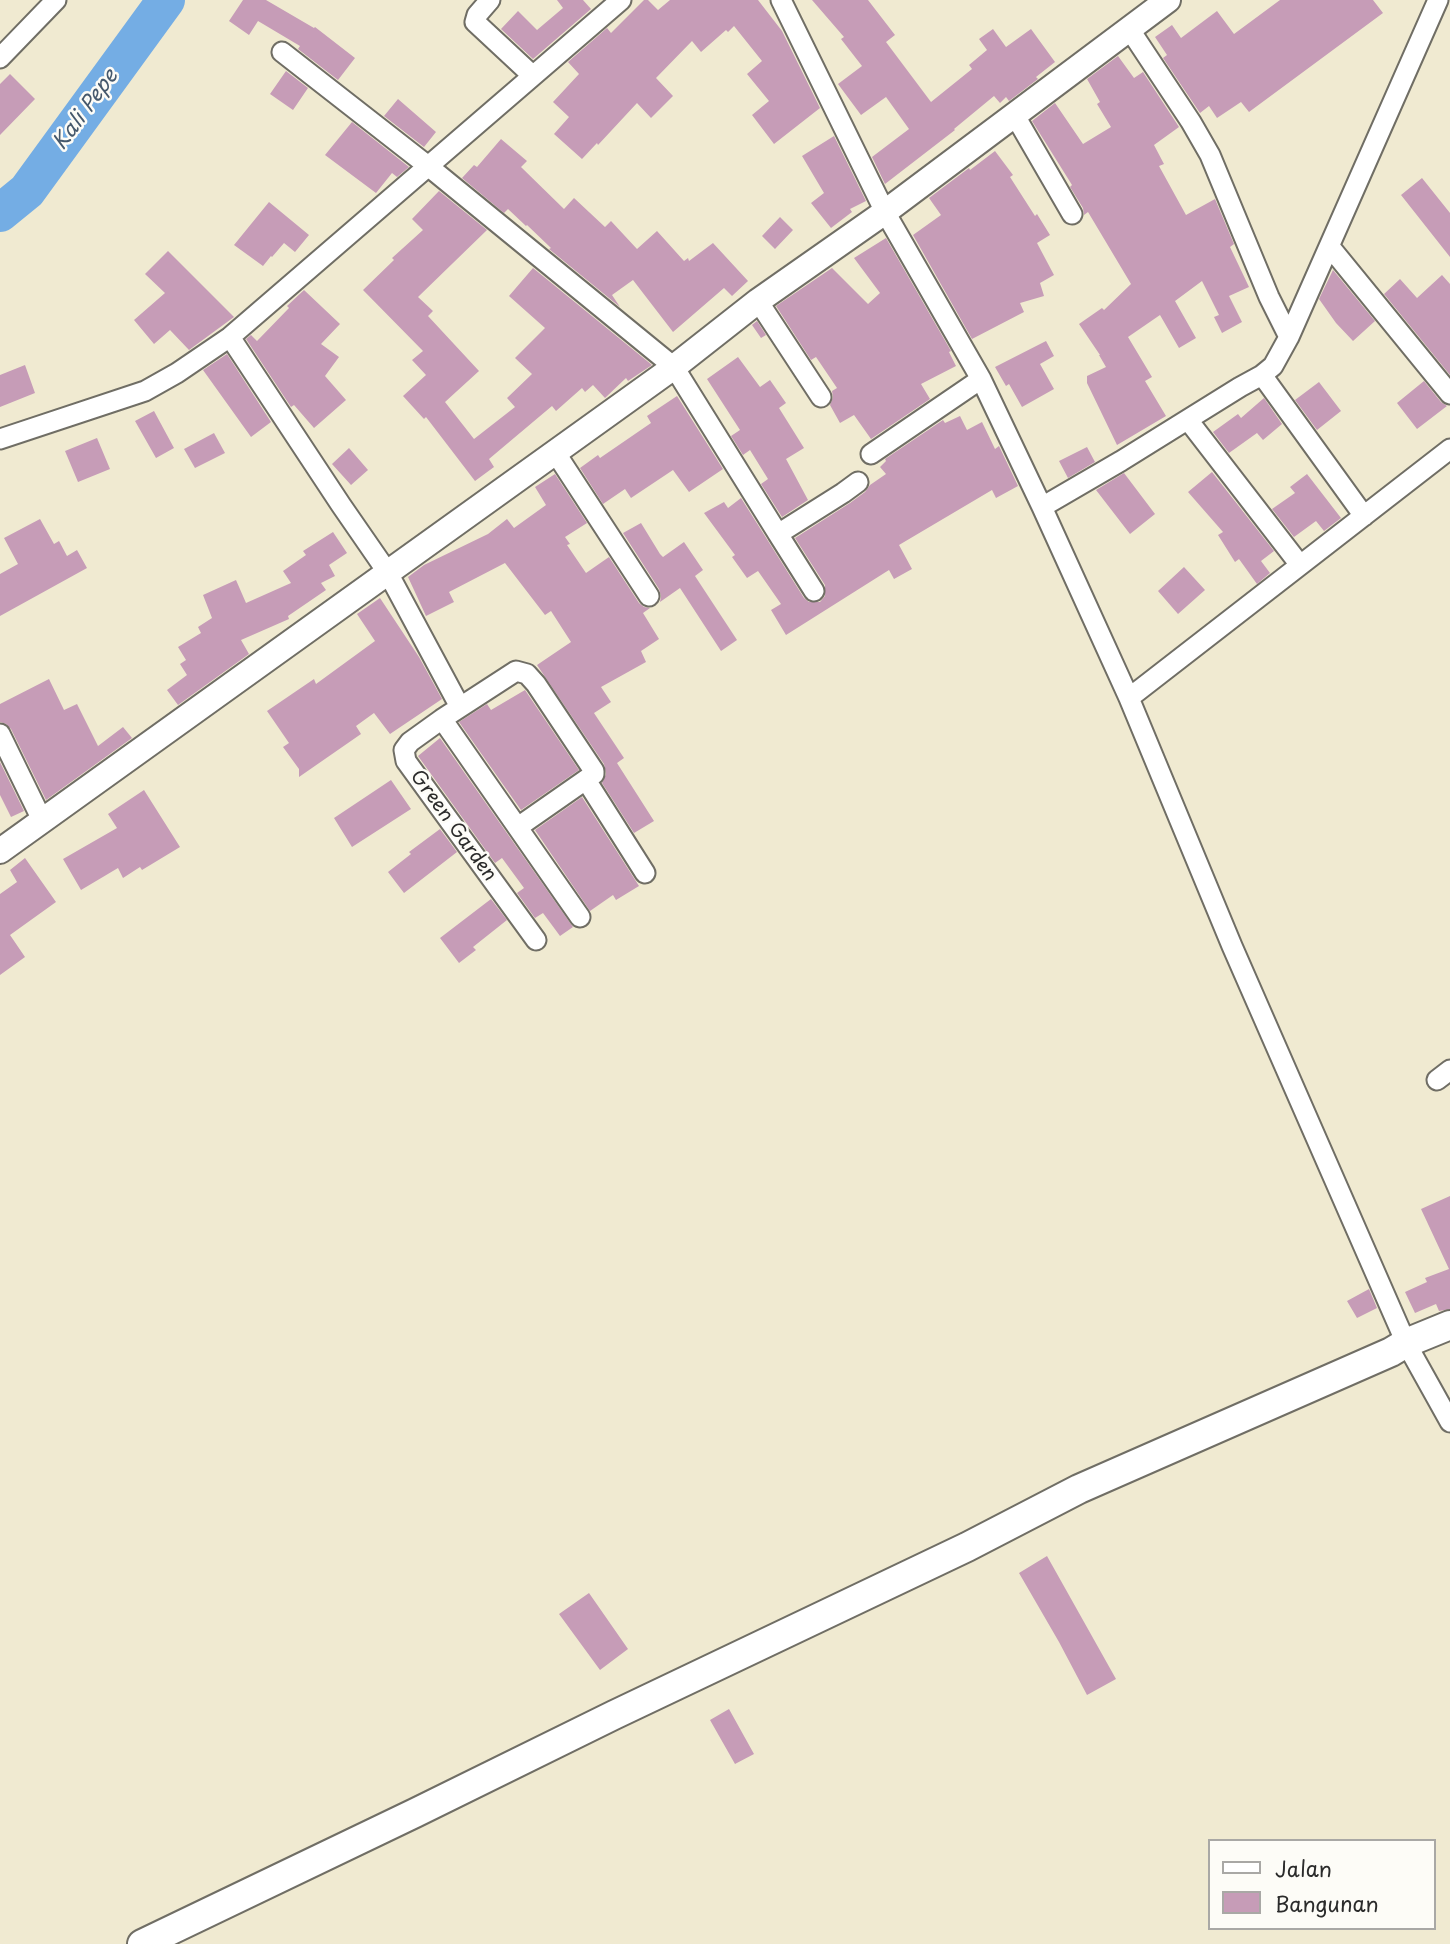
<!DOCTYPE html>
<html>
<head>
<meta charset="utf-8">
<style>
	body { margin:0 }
	#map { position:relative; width:1450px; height:1944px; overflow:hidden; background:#f0ead1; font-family:"Playpen Sans",sans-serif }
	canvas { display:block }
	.legend { position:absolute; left:1208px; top:1839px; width:228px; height:91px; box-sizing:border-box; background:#fdfcf7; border:2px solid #a9a8a5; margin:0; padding:9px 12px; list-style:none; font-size:21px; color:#2b2b2b }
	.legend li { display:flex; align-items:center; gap:14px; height:35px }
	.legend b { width:35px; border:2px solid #a9a8a5 }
</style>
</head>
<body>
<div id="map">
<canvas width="1450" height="1944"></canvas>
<ul class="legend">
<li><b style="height:9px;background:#fff"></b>Jalan</li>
<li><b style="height:19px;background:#c69cb7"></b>Bangunan</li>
</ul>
</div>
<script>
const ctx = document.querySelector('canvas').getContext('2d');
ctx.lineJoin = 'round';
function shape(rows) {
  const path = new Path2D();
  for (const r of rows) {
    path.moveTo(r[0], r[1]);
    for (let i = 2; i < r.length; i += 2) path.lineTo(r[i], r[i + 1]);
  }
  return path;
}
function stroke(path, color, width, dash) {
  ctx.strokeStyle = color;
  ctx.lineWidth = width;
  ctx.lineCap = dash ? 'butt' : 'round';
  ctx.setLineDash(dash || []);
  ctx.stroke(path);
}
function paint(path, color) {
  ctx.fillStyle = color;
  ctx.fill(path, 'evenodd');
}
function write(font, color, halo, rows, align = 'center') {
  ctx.font = font + ' "Playpen Sans",sans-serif';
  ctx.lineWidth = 5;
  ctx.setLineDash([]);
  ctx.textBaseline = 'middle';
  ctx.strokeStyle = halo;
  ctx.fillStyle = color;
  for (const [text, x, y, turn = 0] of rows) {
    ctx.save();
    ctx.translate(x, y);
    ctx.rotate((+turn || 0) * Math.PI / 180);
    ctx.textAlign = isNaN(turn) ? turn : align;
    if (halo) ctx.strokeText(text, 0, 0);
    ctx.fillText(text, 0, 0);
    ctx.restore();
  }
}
const river = shape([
	[0,213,27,191,166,0]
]);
const building = shape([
	[243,0,266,0,314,28,315,27,355,58,338,80,298,49,300,46,258,21,249,35,229,21],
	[557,0,583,0,591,9,533,59,501,29,518,11,537,30,563,8],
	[644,0,648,0,658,10,670,0,758,0,782,31,820,108,774,144,752,115,769,101,747,74,762,61,734,26,728,32,726,30,701,52,692,41,656,78,673,96,651,118,637,103,598,145,597,143,582,159,554,134,569,117,553,102,579,74,568,62,607,28,611,33],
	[812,0,868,0,895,35,886,42,931,102,972,69,969,65,987,50,979,39,993,29,1006,47,1031,29,1055,62,1036,77,1038,79,1009,101,1006,97,1000,103,994,96,954,129,955,130,885,184,872,157,909,129,886,97,861,115,838,84,862,66,841,39,844,37],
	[1280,0,1373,0,1383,13,1249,112,1241,102,1217,118,1209,106,1200,113,1163,58,1167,55,1155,37,1172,25,1181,38,1217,11,1234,34],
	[1118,56,1134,78,1143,72,1179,127,1154,145,1164,164,1159,166,1186,215,1215,199,1234,244,1230,247,1249,287,1229,296,1242,322,1222,333,1214,317,1219,315,1202,281,1175,301,1196,338,1179,348,1160,315,1128,337,1152,377,1145,381,1166,416,1117,445,1087,383,1087,376,1106,367,1099,355,1100,355,1079,324,1102,308,1104,310,1131,284,1088,212,1084,215,1083,208,1070,187,1072,185,1032,121,1055,103,1083,144,1111,127,1097,104,1100,102,1087,79],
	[286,71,308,88,293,110,270,94],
	[10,74,35,99,0,135,0,84],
	[398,99,436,132,424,147,384,116],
	[352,122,409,167,397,177,392,173,376,193,325,155],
	[834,136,866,201,850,209,852,212,831,228,811,203,824,193,802,156],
	[501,139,527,161,521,167,564,209,574,198,605,227,611,221,637,249,657,231,684,261,688,258,689,261,713,243,748,281,732,296,724,288,673,332,633,280,612,295,620,307,549,249,551,248,527,225,526,226,508,209,504,213,462,178,474,165,477,167],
	[995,151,1013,175,1010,177,1035,216,1037,214,1050,235,1037,243,1054,275,1040,283,1044,296,1020,303,1024,312,972,339,913,235,941,215,929,198,969,168,970,170],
	[1422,178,1450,213,1450,257,1401,195],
	[439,191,487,230,418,297,433,311,428,316,479,371,445,402,474,439,515,407,507,398,532,374,515,358,545,328,509,296,533,268,652,365,628,381,626,378,605,398,593,385,585,392,582,388,556,411,552,406,489,459,494,467,475,481,426,417,424,419,403,396,426,375,412,360,423,351,363,290,394,260,392,258,423,230,412,219],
	[269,202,309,235,295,252,284,243,272,257,271,256,263,266,234,245],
	[780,217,793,230,775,249,762,236],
	[886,238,951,351,949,352,956,366,921,384,930,399,871,439,854,415,840,423,830,405,833,397,832,391,837,388,816,357,811,360,776,306,832,268,868,304,880,293,854,258],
	[168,251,234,317,189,350,170,330,154,344,134,320,165,293,145,274],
	[1333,270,1375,321,1353,341,1336,323,1319,299],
	[1442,275,1450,284,1450,375,1384,294,1400,279,1417,298],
	[304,290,340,324,321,344,339,357,325,376,346,400,314,428,294,405,291,407,246,339,251,335,257,341,289,308,287,306],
	[757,321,766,335,761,338,752,325],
	[1046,341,1054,356,1040,364,1054,389,1022,407,1009,384,1006,386,995,367],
	[227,354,271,422,251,437,203,370],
	[738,357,760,387,770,380,786,403,779,408,804,448,786,459,808,500,782,517,761,484,768,479,750,450,743,455,731,436,740,430,707,379],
	[25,365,35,393,0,407,0,375],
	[1424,381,1441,402,1447,406,1417,429,1397,403],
	[1319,382,1341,411,1317,430,1295,400],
	[677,396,723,469,689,492,673,470,631,498,625,489,603,504,580,468,598,455,600,458,651,423,647,416],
	[1264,398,1282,424,1263,440,1257,433,1229,453,1213,432,1238,414,1241,418],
	[154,411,174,448,156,458,135,421],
	[960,416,967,430,982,422,995,449,999,446,1018,486,996,498,992,490,899,545,912,569,894,579,889,570,786,635,771,610,781,604,758,571,747,578,732,557,735,555,704,513,724,502,728,508,741,498,804,598,809,602,820,602,825,596,825,585,795,538,850,503,865,492,870,485,886,474,880,467,886,461,885,459,943,420,945,423],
	[214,433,225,453,195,468,184,449],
	[97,438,110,469,78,482,65,451],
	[1087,447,1095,462,1068,478,1059,461],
	[349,448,368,470,351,485,332,464],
	[1212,472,1274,551,1261,561,1270,573,1257,584,1239,559,1235,562,1218,535,1223,532,1188,492],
	[1124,473,1155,514,1130,534,1096,490],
	[555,474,587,523,565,537,570,544,567,545,586,573,609,557,639,603,644,607,650,608,643,613,659,639,641,651,646,662,601,687,611,702,594,713,624,758,617,763,654,821,634,833,602,783,606,774,604,764,537,665,571,642,551,611,545,615,505,563,449,592,454,602,426,616,408,577,424,565,488,534,507,519,514,528,546,505,535,487],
	[1307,474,1341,518,1324,531,1316,521,1294,537,1272,509,1295,493,1290,487],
	[40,519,54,544,59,541,67,556,77,550,87,568,0,616,0,574,18,564,4,538],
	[641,523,660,554,663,557,684,542,703,570,695,576,737,640,721,651,680,588,660,602,661,596,659,589,623,533],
	[333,532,347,553,329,565,335,576,321,583,326,590,288,616,289,619,241,640,249,654,178,705,167,690,187,675,180,664,186,660,178,647,201,633,198,627,212,618,203,595,236,580,246,603,291,583,283,571,306,555,303,551],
	[1184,567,1205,590,1178,614,1158,591],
	[380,598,419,657,442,699,390,734,374,713,356,726,361,734,299,777,299,769,283,747,289,743,267,711,314,679,316,684,375,641,357,614],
	[49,679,64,710,77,704,98,746,123,727,132,738,46,800,11,729,6,724,0,722,0,704],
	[525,690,579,770,521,810,459,722,487,704,491,710],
	[440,738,573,927,560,936,543,913,535,918,517,893,524,888,502,858,495,863,418,756],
	[0,762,24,811,11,817,0,795],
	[391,780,411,809,352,847,334,818],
	[144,790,180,847,142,870,140,867,123,878,118,868,81,890,63,859,117,828,108,814],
	[582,797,639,886,616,900,613,895,590,911,535,830],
	[440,829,457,852,404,893,388,872,411,854,409,852],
	[25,858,56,902,10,935,25,957,0,975,0,894,17,882,10,870],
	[491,899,507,920,473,947,476,950,459,963,440,938],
	[1450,1196,1450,1309,1439,1311,1436,1304,1415,1313,1405,1292,1427,1282,1425,1278,1449,1269,1421,1209],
	[1369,1289,1377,1308,1357,1318,1347,1301],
	[1047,1556,1116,1679,1087,1695,1059,1642,1019,1573],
	[589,1593,628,1649,600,1670,559,1614],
	[729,1709,754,1754,735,1764,710,1720]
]);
const minor = shape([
	[490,0,477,15,475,22,533,76],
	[781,0,885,212,981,379,1042,507,1129,698,1232,946,1406,1343,1450,1422],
	[1130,30,1191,122,1210,155,1269,297,1289,337],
	[282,52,428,166,674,367,778,534,843,493,858,482],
	[0,58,56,0],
	[1014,114,1072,214],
	[1330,247,1450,394],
	[758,301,821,397],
	[230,337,341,505,388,573,460,707],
	[1188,420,1300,565],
	[0,439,145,391,177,373,230,337,621,0],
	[555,452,649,596],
	[871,454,981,379],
	[1042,507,1121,461,1240,387,1262,375],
	[1364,516,1262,375,1273,366,1289,337,1438,0],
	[778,534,814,591],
	[1129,698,1450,449],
	[442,719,580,917],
	[0,734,42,820],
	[586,780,645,873],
	[518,827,594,774,594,771,536,684,527,674,516,671,442,719,410,742,404,750,406,761,536,940],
	[1437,1080,1450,1070]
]);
const tertiary = shape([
	[0,851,674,367,758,301,885,212,1168,0]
]);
const secondary = shape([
	[142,1944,415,1813,614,1715,967,1547,1079,1489,1391,1352,1406,1343,1450,1325]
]);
const streetNames = [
	["Green Garden",453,826,54]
];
const waterNames = [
	["Kali Pepe",86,110,-54]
];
stroke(river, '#74ade4', 38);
paint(building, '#c69cb7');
stroke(minor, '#706e65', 23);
stroke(tertiary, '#706e65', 28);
stroke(secondary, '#706e65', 32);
stroke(minor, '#fff', 19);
stroke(tertiary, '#fff', 24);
stroke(secondary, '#fff', 28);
write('19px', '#2b2b2b', '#fdfcf7', streetNames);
write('italic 21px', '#45586c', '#fdfcf7', waterNames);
</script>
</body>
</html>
